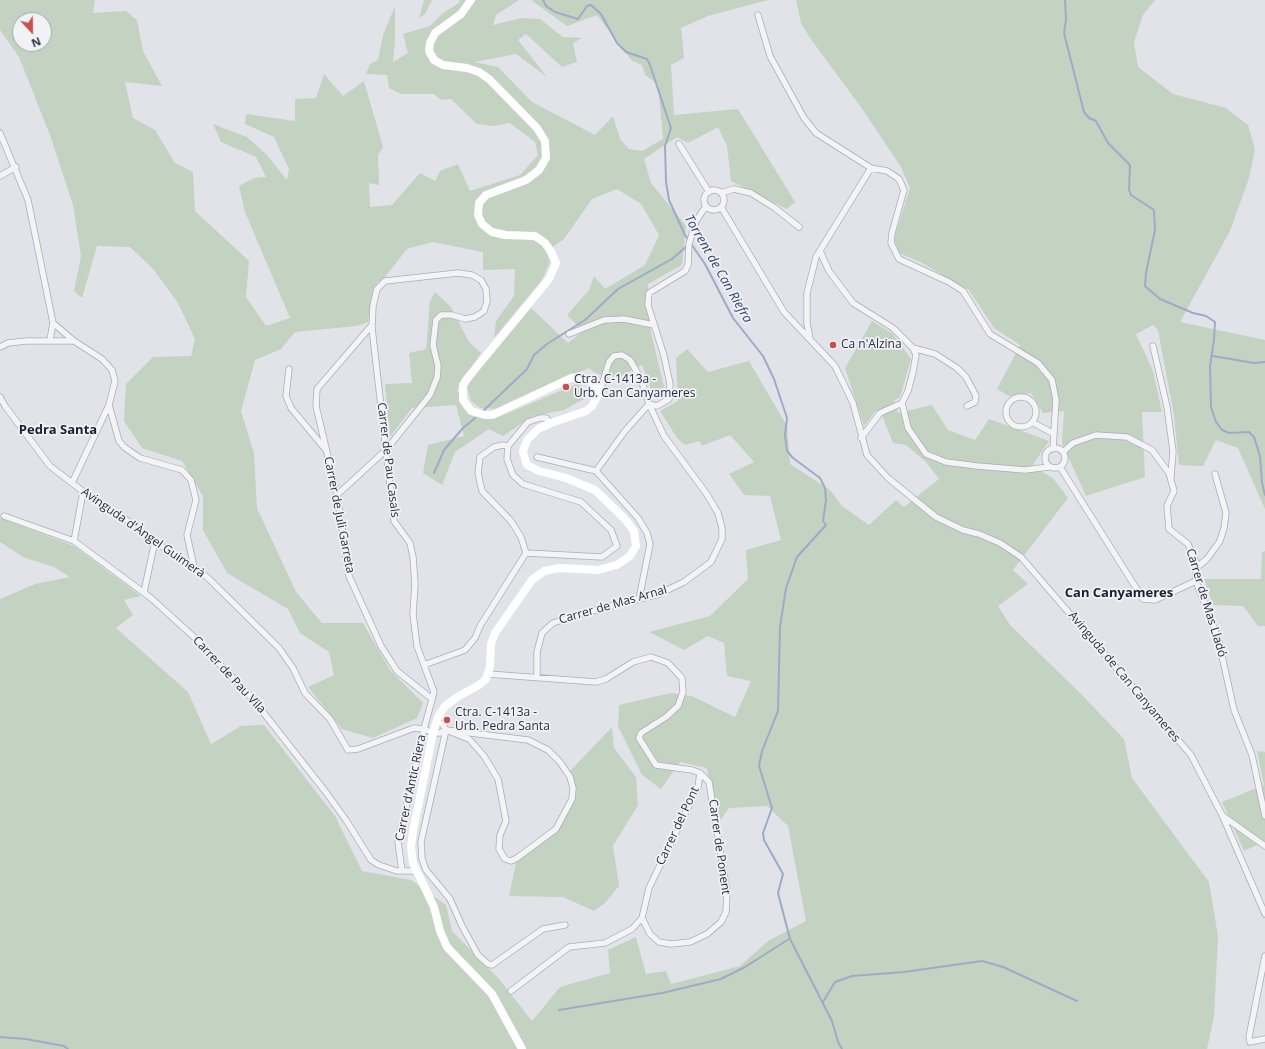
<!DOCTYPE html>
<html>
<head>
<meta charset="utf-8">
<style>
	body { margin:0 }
	#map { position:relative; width:1265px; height:1049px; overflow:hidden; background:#e1e3e9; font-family:"Open Sans",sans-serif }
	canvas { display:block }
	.north { position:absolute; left:12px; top:12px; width:40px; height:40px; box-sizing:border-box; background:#f0f2f6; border:1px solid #a1a4ad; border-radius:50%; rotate:158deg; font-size:11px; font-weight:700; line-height:16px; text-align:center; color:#2a2e40 }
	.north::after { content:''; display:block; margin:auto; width:14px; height:18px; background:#c8504c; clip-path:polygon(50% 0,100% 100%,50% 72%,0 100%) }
</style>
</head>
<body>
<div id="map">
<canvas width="1265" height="1049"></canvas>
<div class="north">N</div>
</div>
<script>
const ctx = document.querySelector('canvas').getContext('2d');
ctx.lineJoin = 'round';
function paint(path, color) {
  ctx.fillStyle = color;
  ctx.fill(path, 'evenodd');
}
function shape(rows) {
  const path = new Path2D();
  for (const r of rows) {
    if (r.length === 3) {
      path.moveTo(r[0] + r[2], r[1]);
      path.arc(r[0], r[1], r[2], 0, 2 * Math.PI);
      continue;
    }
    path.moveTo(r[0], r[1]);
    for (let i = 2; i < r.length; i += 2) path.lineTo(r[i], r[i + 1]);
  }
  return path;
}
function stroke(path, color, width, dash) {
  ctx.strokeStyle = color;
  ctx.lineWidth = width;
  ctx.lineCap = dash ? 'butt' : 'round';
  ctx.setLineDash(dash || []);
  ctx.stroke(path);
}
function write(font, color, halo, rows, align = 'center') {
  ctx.font = font + ' "Open Sans",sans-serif';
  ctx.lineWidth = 3.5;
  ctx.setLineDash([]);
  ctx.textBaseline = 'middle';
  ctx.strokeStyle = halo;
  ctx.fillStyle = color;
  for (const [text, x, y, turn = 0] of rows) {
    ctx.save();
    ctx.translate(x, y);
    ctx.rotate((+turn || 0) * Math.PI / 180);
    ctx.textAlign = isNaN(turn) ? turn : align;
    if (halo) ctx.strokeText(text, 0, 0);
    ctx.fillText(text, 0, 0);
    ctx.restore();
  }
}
const green = shape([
	[0,0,95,0,93,13,126,11,137,20,143,51,162,86,125,82,133,118,155,130,175,163,193,172,195,211,249,261,246,297,266,326,290,318,245,212,239,186,254,178,266,177,256,157,221,142,213,124,247,137,267,155,287,180,289,169,274,137,245,124,246,114,295,121,295,99,316,98,324,74,343,96,364,81,383,147,378,155,379,185,369,183,370,207,392,205,420,173,435,181,440,171,458,164,470,191,520,175,538,155,535,142,510,123,493,126,477,124,451,99,441,100,434,94,401,94,389,88,387,75,366,74,370,64,378,60,383,35,395,6,395,41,393,62,408,53,403,34,430,26,443,13,459,3,460,0,519,0,496,15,493,25,522,18,540,19,563,37,582,38,573,43,577,62,562,67,526,34,518,40,547,77,516,54,474,62,498,67,532,102,595,135,613,116,620,139,629,149,642,151,663,139,658,84,645,75,642,65,632,61,597,15,567,26,531,0,768,0,708,16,681,28,684,58,671,65,674,115,738,109,795,202,787,209,731,181,727,146,718,127,688,143,677,137,644,159,651,183,686,226,682,265,648,284,651,333,665,391,654,398,642,365,617,378,595,373,589,368,496,409,480,408,471,401,467,387,477,372,531,308,568,343,583,331,567,315,589,290,594,276,605,289,645,265,659,235,641,204,617,189,592,199,564,239,546,252,550,262,542,280,494,338,496,321,514,296,515,269,483,270,483,252,433,242,407,249,384,278,377,283,373,289,368,322,357,326,295,332,281,349,255,360,241,411,254,453,257,508,296,592,322,623,363,623,390,670,423,703,417,718,373,738,342,729,308,687,334,675,329,652,300,633,288,609,227,573,203,530,203,496,182,461,142,448,124,421,126,384,153,357,191,356,195,339,178,303,154,270,130,247,97,246,82,298,74,291,81,256,73,205,50,135,19,57,0,30],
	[20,20,44,20,44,44,20,44],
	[424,0,432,0,425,14,419,18],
	[796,0,1155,0,1143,15,1134,42,1138,67,1173,94,1226,108,1248,125,1255,149,1249,178,1230,231,1180,322,1265,340,1265,509,1238,448,1216,440,1203,466,1179,465,1174,415,1158,330,1153,325,1136,334,1153,371,1162,412,1142,412,1145,477,1086,496,1062,443,1064,411,1043,413,1031,393,1009,396,997,389,1020,345,994,328,969,290,920,262,899,253,894,239,910,188,901,167,863,110,810,38,801,23],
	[435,292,451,307,469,342,481,353,457,390,468,409,494,419,579,383,587,392,584,399,564,410,533,416,503,436,489,429,455,452,442,485,423,473,428,445,464,436,456,405,412,408,390,437,385,384,412,383,409,353,426,349,430,301],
	[872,321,893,334,911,359,900,397,894,401,898,413,932,405,948,430,975,440,989,419,1049,441,1032,466,1053,478,1068,498,1013,570,1028,584,998,606,1010,625,1081,694,1124,739,1132,778,1209,882,1218,936,1214,1017,1207,1049,0,1049,0,599,35,584,70,577,54,567,23,557,0,542,0,518,74,546,141,596,124,600,133,615,116,628,188,692,211,744,241,726,264,725,335,816,362,871,411,880,446,905,452,931,500,980,532,1021,560,987,610,973,608,950,636,937,646,974,666,971,671,984,740,966,768,941,806,921,788,826,767,806,729,808,716,826,707,768,680,762,661,789,642,775,618,726,619,705,671,693,692,696,735,717,751,681,727,676,724,643,708,636,684,650,649,632,710,616,748,579,746,550,781,540,770,496,744,495,729,474,754,462,730,435,702,446,699,441,685,445,677,438,660,411,678,401,676,358,687,349,708,372,749,361,787,426,790,464,830,490,842,506,869,525,896,500,904,507,939,479,926,462,906,445,893,443,880,410,875,412,864,426,845,368],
	[1265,551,1265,626,1258,626,1243,606,1213,605,1204,579,1261,579,1262,552],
	[612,727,614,748,636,777,638,805,613,846,619,886,605,903,594,911,563,897,509,896,517,858,556,828,572,799,570,771],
	[1257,751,1265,752,1265,841,1244,851,1222,802,1264,785]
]);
const stream = shape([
	[543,0,546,6,555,12,578,19,587,6,591,5,601,14,617,43,626,52,647,59,650,65,671,128,665,146,666,182,669,200,685,235,705,264,733,318,763,356,774,379,787,418,785,435,787,451,793,458,820,478,825,488,826,500,823,521,826,525,797,557,786,588,780,627,778,711,762,751,759,766,772,808,763,833,764,840,783,874,778,893,790,939,832,1021,838,1042,842,1049],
	[1065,0,1066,20,1064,33,1084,112,1089,118,1096,121,1108,143,1130,165,1129,190,1131,195,1154,210,1155,230,1146,273,1145,286,1160,299,1193,313,1206,316,1215,322,1214,340,1210,366,1211,407,1216,422,1222,430,1229,433,1249,432,1254,437,1260,456,1262,483,1265,495],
	[1213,356,1254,363,1265,362],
	[482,412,527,369,534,355,547,344,585,320,618,289,672,259,687,246],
	[434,473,444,450,463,428,475,418],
	[823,1002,835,982,852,976,904,972,982,961,1003,967,1077,1001],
	[559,1010,662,993,721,979,745,967,789,939],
	[0,1037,26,1039,64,1046,68,1049]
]);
const street = shape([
	[758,15,770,56,804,118,816,133,871,168,887,171,899,179,904,190,892,233,891,243,899,259,949,282,963,291,990,334,1038,363,1052,380,1056,400,1053,449],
	[0,133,28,200,53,323,50,340],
	[679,144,709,192],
	[0,176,16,167],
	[714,200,10],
	[721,193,734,189,751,193,775,208,799,227],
	[721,207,784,312,835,366,853,403,867,455,888,478,936,517,963,530,979,534,1000,543,1021,557,1191,755,1222,815,1265,914],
	[820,251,829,271,853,303,893,328,913,348,935,354,957,368,966,377,976,396,975,402,967,406],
	[53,323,74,341,102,359,112,370,115,381,109,405,72,483],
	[372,325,317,389,316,406,337,495,349,576,381,646,397,671,432,699],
	[569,334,604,320,624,319,654,325],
	[810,339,807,323,807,293,816,257,871,168],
	[1153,346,1167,407,1173,451,1171,477],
	[0,347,8,343,26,341,74,341],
	[289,369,286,396,291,408,326,450],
	[598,394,600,391,609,362,614,356,622,355,630,360,641,379,649,404,657,406,669,399,670,384,664,356,648,305,649,293,685,271,688,265,689,244,696,221,706,206],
	[0,397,5,406,50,466,89,496,128,521,180,560,194,567,208,578,279,648,293,668,305,693,330,719,348,750,358,749,414,728,424,729,433,733,440,733,446,730],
	[1021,412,15],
	[902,403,908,428,926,454,946,462,977,466,1025,470,1049,467],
	[109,405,119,441,124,447,140,458,182,470,191,480,196,500,187,535,194,567],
	[1032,422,1054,434],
	[861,438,880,413,902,403,908,391,913,372,916,355,913,348],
	[508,446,503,445,494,447,480,457,478,473,482,491,511,521,521,537,526,553],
	[1055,458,10],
	[1063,452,1073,443,1096,435,1127,437,1152,450,1169,473,1174,491,1167,506,1169,529,1188,544,1196,562,1196,581,1218,638,1234,710,1252,755,1265,816],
	[1060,467,1143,599,1155,600,1196,581],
	[596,471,638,518,647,533,650,544,639,599],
	[337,495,386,450,430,395,437,378,438,366,433,345,436,320,441,315,452,315,465,319,475,317,484,311,487,301,486,289,481,280,472,275,458,273,385,281,377,289,373,306,372,328,386,450,394,521,410,543,413,557,415,584,413,614,417,646,434,692,424,729,398,842,402,871],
	[4,516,74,541,151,598,195,638,252,698,325,791,346,820,371,860,379,865,397,871,415,871],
	[74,541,83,492],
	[526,553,602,557,617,546,611,530,581,502,523,484,513,475,507,459,508,446,528,422,540,418,546,418,551,423],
	[1196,568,1207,559,1220,541,1224,528,1226,513,1215,474],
	[144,592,155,541],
	[424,665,465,650,475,638,480,626,526,553],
	[488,674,596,682,606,679,633,662,651,657,668,663,682,678,683,692,678,706,666,717,641,733,639,738,656,765,692,770,700,773,698,787,649,888,642,918,632,929,605,943,569,947,511,991],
	[537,677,537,652,542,633,553,623,580,614,659,594,684,582,711,562,722,539,722,528,718,513,706,493,664,436,649,404,625,431,596,471,537,457],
	[437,721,443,725,446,730],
	[446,730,528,740,548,750,560,762,570,777,573,788,572,799,556,829,517,858,511,861,505,859,499,849,500,835,506,821,498,779,484,756,469,739,446,730],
	[446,730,421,842,422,859,426,870,450,899,462,926,478,955,488,964,492,965,543,929,565,925],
	[1223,816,1265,846],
	[642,918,650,934,659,942,671,944,690,942,707,934,721,922,726,912,727,891,709,782,700,773],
	[1265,956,1249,1037,1250,1042,1265,1039]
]);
const secondary = shape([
	[471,0,461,14,435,33,430,43,429,51,434,60,443,65,467,68,479,72,489,79,537,128,545,141,546,158,539,170,526,180,486,195,479,203,478,215,482,224,492,232,505,235,535,236,545,243,552,253,556,263,549,279,466,380,463,385,463,400,471,411,485,415,492,415,571,378,578,377,590,380,597,388,598,395,592,406,586,411,551,423,538,429,527,440,523,451,525,459,527,465,539,471,566,478,595,490,624,518,634,531,636,546,630,556,617,565,598,570,559,568,544,571,532,580,495,633,491,644,490,667,486,679,479,685,459,696,445,706,438,717,433,733,413,831,411,847,413,863,434,907,440,931,447,947,492,994,522,1049]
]);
const markers = [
	[833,345,4,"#c8504c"],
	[566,387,4,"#c8504c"],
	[447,720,4,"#c8504c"]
];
const poiNames = [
	["Ca n'Alzina",841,345],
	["Ctra. C-1413a -",574,380],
	["Urb. Can Canyameres",574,394],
	["Ctra. C-1413a -",455,713],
	["Urb. Pedra Santa",455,727]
];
const streetNames = [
	["Carrer de Pau Casals",388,460,83],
	["Carrer de Juli Garreta",339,515,79],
	["Avinguda d'Àngel Guimerà",143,533,35],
	["Carrer de Mas Lladó",1206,603,73],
	["Carrer de Mas Arnal",613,605,-16],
	["Carrer de Pau Vila",229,675,47],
	["Avinguda de Can Canyameres",1124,677,50],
	["Carrer d'Antic Riera",411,788,-78],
	["Carrer del Pont",678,826,-65],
	["Carrer de Ponent",719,847,82]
];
const waterNames = [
	["Torrent de Can Riefra",718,269,60]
];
const neighbourhoodNames = [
	["Pedra Santa",58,430],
	["Can Canyameres",1119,593]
];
paint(green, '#c4d2c2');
stroke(stream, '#9eaac7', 2);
stroke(street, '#aaadb6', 7);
stroke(street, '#f4f4f7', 5.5);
stroke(secondary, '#fff', 8);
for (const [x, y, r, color] of markers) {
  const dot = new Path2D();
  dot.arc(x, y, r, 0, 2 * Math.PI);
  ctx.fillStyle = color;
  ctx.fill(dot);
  stroke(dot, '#f0f2f6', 1.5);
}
write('12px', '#2a2e40', '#f0f2f6', poiNames, 'left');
write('12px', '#2a2e40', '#f0f2f6', streetNames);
write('italic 13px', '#364672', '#f0f2f6', waterNames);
write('bold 13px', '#1c1f31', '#f0f2f6', neighbourhoodNames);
</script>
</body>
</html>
